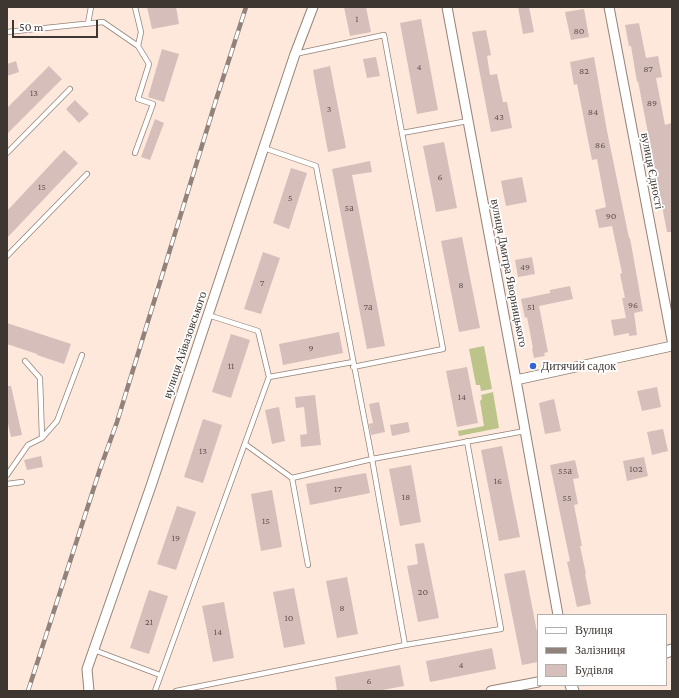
<!DOCTYPE html>
<html>
<head>
<meta charset="utf-8">
<style>
	body { margin:0 }
	#map { position:relative; width:679px; height:698px; overflow:hidden; background:#fde8db; font-family:"Crimson Pro",serif }
	canvas { display:block }
	.frame { position:absolute; inset:0; border:8px solid #3e3631; pointer-events:none }
	.legend { position:absolute; left:537px; top:614px; width:130px; height:72px; box-sizing:border-box; background:#fff; border:1px solid #b2afad; margin:0; padding:5px 7px; list-style:none; font-size:12px; color:#3e3631 }
	.legend li { display:flex; align-items:center; gap:8px; height:20px }
	.legend b { width:20px; border:1px solid #b2afad }
	.scale { position:absolute; left:12px; top:20px; width:86px; height:18px; box-sizing:border-box; border:2px solid #3e3631; border-top:0; padding-left:5px; font-size:12px; line-height:14px; white-space:nowrap; color:#3e3631; -webkit-text-stroke:3px #fff; paint-order:stroke }
</style>
</head>
<body>
<div id="map">
<canvas width="679" height="698"></canvas>
<div class="frame"></div>
<ul class="legend">
<li><b style="height:5px;background:#fff"></b>Вулиця</li>
<li><b style="height:5px;background:#91837b"></b>Залізниця</li>
<li><b style="height:11px;background:#d6bebb"></b>Будівля</li>
</ul>
<div class="scale">50 m</div>
</div>
<script>
const ctx = document.querySelector('canvas').getContext('2d');
ctx.lineJoin = 'round';
function paint(path, color) {
  ctx.fillStyle = color;
  ctx.fill(path, 'evenodd');
}
function shape(rows) {
  const path = new Path2D();
  for (const r of rows) {
    path.moveTo(r[0], r[1]);
    for (let i = 2; i < r.length; i += 2) path.lineTo(r[i], r[i + 1]);
  }
  return path;
}
function stroke(path, color, width, dash) {
  ctx.strokeStyle = color;
  ctx.lineWidth = width;
  ctx.lineCap = dash ? 'butt' : 'round';
  ctx.setLineDash(dash || []);
  ctx.stroke(path);
}
function write(font, color, halo, rows, align = 'center') {
  ctx.font = font + ' "Crimson Pro",serif';
  ctx.lineWidth = 3.5;
  ctx.setLineDash([]);
  ctx.textBaseline = 'middle';
  ctx.strokeStyle = halo;
  ctx.fillStyle = color;
  for (const [text, x, y, turn = 0] of rows) {
    ctx.save();
    ctx.translate(x, y);
    ctx.rotate((+turn || 0) * Math.PI / 180);
    ctx.textAlign = isNaN(turn) ? turn : align;
    if (halo) ctx.strokeText(text, 0, 0);
    ctx.fillText(text, 0, 0);
    ctx.restore();
  }
}
const green = shape([
	[484,346,492,389,481,391,480,385,476,385,469,349],
	[493,392,499,428,459,436,458,431,484,426,480,401,482,399,481,395]
]);
const building = shape([
	[147,7,176,7,179,24,152,29],
	[344,7,366,7,371,32,350,36],
	[518,7,529,7,534,32,523,34],
	[584,9,589,37,571,40,565,12],
	[421,19,438,110,417,114,400,23],
	[639,23,646,58,658,56,662,77,656,78,665,125,672,123,672,232,667,232,638,81,637,82,631,46,629,46,625,25],
	[486,30,491,55,487,56,490,75,497,74,503,102,507,102,512,128,491,132,472,32],
	[162,49,179,54,164,102,148,97],
	[376,57,380,76,367,78,363,59],
	[594,57,607,131,629,238,630,238,643,311,634,313,637,335,629,336,629,333,614,336,611,320,626,318,622,298,625,298,620,274,622,273,612,226,599,228,595,210,606,207,597,159,592,160,577,84,574,85,570,62],
	[16,61,19,72,7,76,7,64],
	[49,66,62,79,7,134,7,108],
	[330,66,346,148,328,152,313,70],
	[75,100,89,114,79,123,66,109],
	[155,119,164,123,150,160,141,157],
	[444,142,457,208,436,212,423,146],
	[64,150,78,163,7,238,7,211],
	[370,161,372,172,352,175,385,346,367,349,332,169],
	[291,168,307,173,289,229,273,223],
	[522,177,527,202,506,206,501,181],
	[462,237,480,328,459,332,441,241],
	[263,252,280,258,261,314,244,309],
	[532,257,535,274,518,277,515,260],
	[570,286,573,299,539,306,548,352,544,353,545,356,534,358,532,349,533,348,527,317,525,318,521,299,550,293,550,290],
	[7,323,71,344,64,364,37,355,37,354,7,344],
	[339,332,343,353,283,365,279,344],
	[231,334,250,340,231,398,212,392],
	[467,367,478,423,457,427,446,371],
	[7,386,11,386,22,435,11,437,7,419],
	[657,387,661,407,642,411,637,391],
	[315,395,321,445,301,447,300,435,307,434,304,407,296,408,295,397],
	[554,399,561,431,545,434,539,403],
	[379,402,385,432,371,435,369,424,373,423,369,404],
	[279,407,285,441,272,444,265,410],
	[203,419,222,425,203,483,184,477],
	[408,422,410,432,392,436,390,425],
	[663,429,668,451,652,455,647,432],
	[502,446,520,537,499,541,481,450],
	[41,456,43,467,27,470,24,460],
	[644,457,648,476,627,481,623,461],
	[575,460,579,478,573,479,578,504,574,505,582,546,580,546,586,574,585,574,591,604,577,607,567,562,570,561,550,465],
	[411,465,421,522,400,526,389,469],
	[366,473,370,493,310,505,306,484],
	[272,490,282,547,261,551,251,494],
	[177,506,196,512,176,570,157,564],
	[424,543,439,618,418,622,407,566,418,564,415,544],
	[525,570,538,637,538,662,522,665,504,574],
	[347,577,358,634,337,638,326,581],
	[294,588,305,644,284,648,273,592],
	[149,590,168,596,149,654,130,648],
	[224,602,234,658,213,662,202,606],
	[492,648,496,669,430,682,426,661],
	[400,665,404,686,377,691,337,691,335,677]
]);
const service = shape([
	[135,7,141,32,138,46],
	[88,23,91,7],
	[7,32,103,22,138,46,149,64,138,99,153,104,135,153],
	[295,54,384,35,402,133,443,349,353,367],
	[402,133,468,121],
	[264,148,316,166,372,459,405,645],
	[7,153,70,89],
	[7,256,87,174],
	[269,377,353,362],
	[42,438,57,421,82,355],
	[245,444,292,478,372,459,525,431],
	[7,475,28,445,42,438,40,378,25,361],
	[292,478,308,565],
	[7,484,22,482],
	[94,650,160,675],
	[155,691,269,377,258,331,208,315],
	[176,691,405,645,501,629,467,441]
]);
const minor = shape([
	[447,7,516,380,558,615],
	[609,7,672,340],
	[516,380,672,346],
	[89,691,87,669,151,486,295,54,313,7],
	[491,691,538,682]
]);
const tertiary = shape([
	[666,652,672,650],
	[571,685,573,691]
]);
const rail = shape([
	[28,691,100,469,117,422,216,100,246,7]
]);
const markers = [
	[533,366,4,"#3764d4"]
];
const numberNames = [
	["1",357,19],
	["80",579,31],
	["4",419,67],
	["87",648,69],
	["82",584,71],
	["13",34,93],
	["89",652,103],
	["3",329,109],
	["84",593,112],
	["43",499,117],
	["86",600,145],
	["6",440,177],
	["15",42,187],
	["5",290,198],
	["5а",349,208],
	["90",611,216],
	["49",525,267],
	["7",262,283],
	["8",461,285],
	["96",633,305],
	["7а",368,307],
	["51",531,307],
	["9",311,348],
	["11",231,366],
	["14",462,397],
	["13",203,451],
	["102",636,469],
	["55а",565,471],
	["16",498,481],
	["17",338,489],
	["18",406,497],
	["55",567,498],
	["15",266,521],
	["19",176,538],
	["20",423,592],
	["8",342,608],
	["10",289,618],
	["21",149,622],
	["14",218,632],
	["4",461,665],
	["6",369,681]
];
const streetNames = [
	["вулиця Єдності",652,171,79],
	["вулиця Дмитра Яворницького",509,273,79],
	["вулиця Айвазовського",185,345,-71]
];
const poiNames = [
	["Дитячий садок",541,366]
];
paint(green, '#bcc489');
paint(building, '#d6bebb');
stroke(service, '#958377', 6);
stroke(minor, '#958377', 11);
stroke(tertiary, '#958377', 13);
stroke(service, '#fff', 4.5);
stroke(minor, '#fff', 9);
stroke(tertiary, '#fff', 11);
stroke(rail, '#91837b', 4.5);
stroke(rail, '#fff', 3, [9]);
for (const [x, y, r, color] of markers) {
  const dot = new Path2D();
  dot.arc(x, y, r, 0, 2 * Math.PI);
  ctx.fillStyle = color;
  ctx.fill(dot);
  stroke(dot, '#fff', 1.5);
}
write('10px', '#645854', null, numberNames);
write('12px', '#3e3631', '#fff', streetNames);
write('12px', '#3e3631', '#fff', poiNames, 'left');
</script>
</body>
</html>
